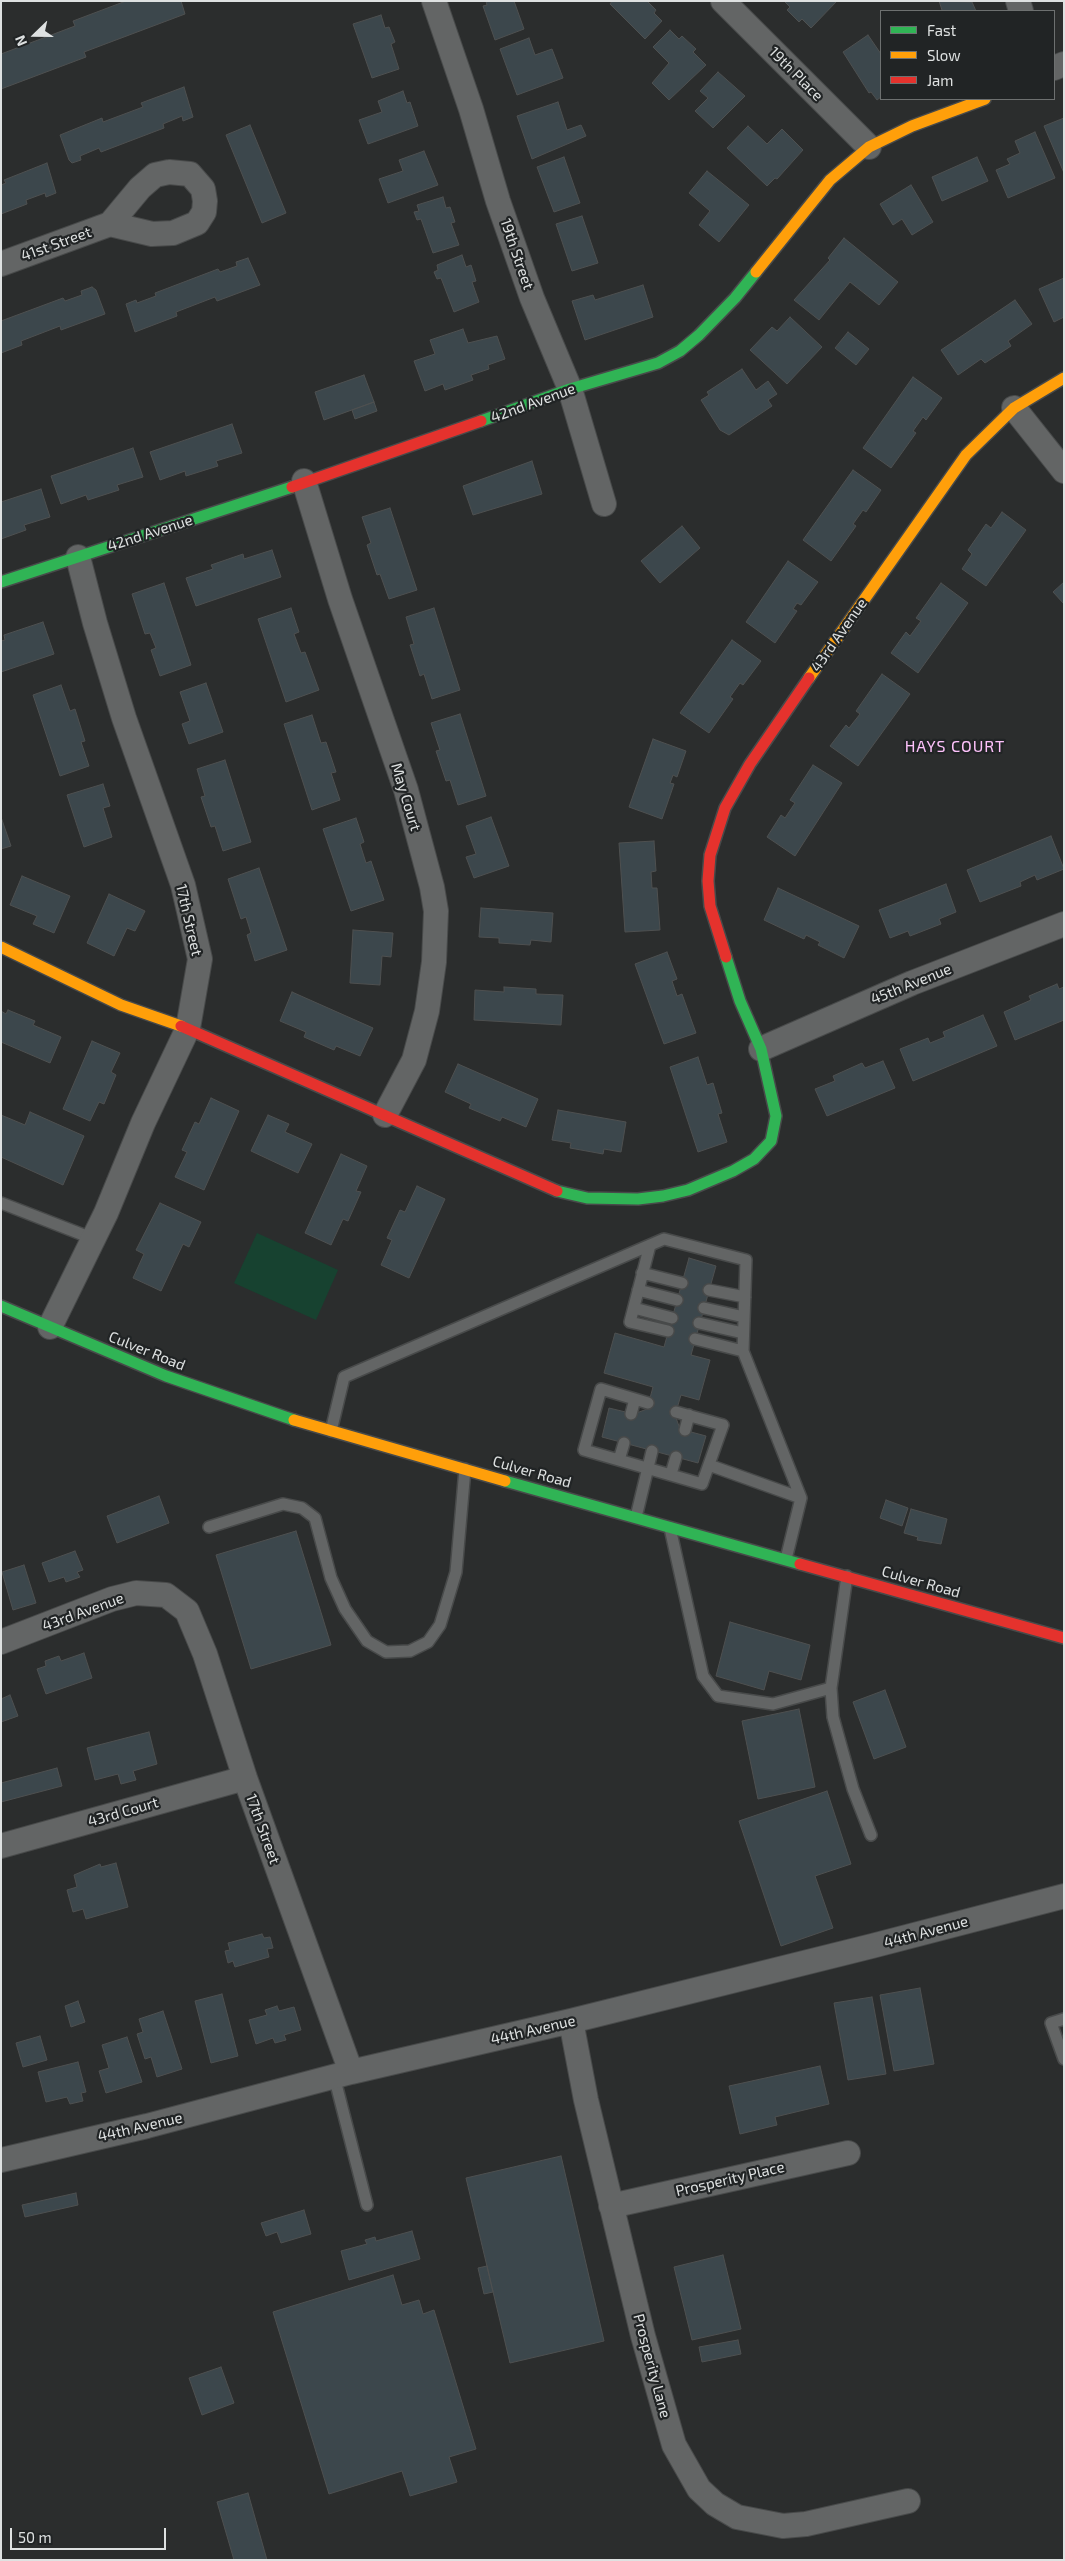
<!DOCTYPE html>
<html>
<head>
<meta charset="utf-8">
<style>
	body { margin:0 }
	#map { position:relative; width:1065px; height:2561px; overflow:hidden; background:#2b2d2d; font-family:"Exo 2",sans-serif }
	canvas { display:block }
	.frame { position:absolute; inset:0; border:2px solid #dee1e1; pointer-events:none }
	.legend { position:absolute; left:880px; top:10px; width:175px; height:90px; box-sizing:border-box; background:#212425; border:1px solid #6d7070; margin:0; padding:6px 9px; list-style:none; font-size:15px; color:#dee1e1 }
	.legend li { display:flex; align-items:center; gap:10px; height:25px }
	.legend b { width:25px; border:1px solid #6d7070 }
	.north { position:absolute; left:10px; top:10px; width:50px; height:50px; -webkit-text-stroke:4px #212425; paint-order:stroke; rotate:248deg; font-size:14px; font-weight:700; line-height:20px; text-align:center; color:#dee1e1 }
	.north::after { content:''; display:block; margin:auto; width:18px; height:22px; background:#dee1e1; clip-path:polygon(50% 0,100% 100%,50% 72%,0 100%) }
	.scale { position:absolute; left:10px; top:2528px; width:156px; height:22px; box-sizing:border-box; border:2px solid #dee1e1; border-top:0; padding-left:6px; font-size:15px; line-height:18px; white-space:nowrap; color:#dee1e1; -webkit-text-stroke:4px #212425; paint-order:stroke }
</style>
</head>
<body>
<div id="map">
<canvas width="1065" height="2561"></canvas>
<div class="frame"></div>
<ul class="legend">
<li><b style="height:6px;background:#30b455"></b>Fast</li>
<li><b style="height:6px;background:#ff9f0a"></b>Slow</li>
<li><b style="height:6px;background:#e5322d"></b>Jam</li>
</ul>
<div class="north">N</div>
<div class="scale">50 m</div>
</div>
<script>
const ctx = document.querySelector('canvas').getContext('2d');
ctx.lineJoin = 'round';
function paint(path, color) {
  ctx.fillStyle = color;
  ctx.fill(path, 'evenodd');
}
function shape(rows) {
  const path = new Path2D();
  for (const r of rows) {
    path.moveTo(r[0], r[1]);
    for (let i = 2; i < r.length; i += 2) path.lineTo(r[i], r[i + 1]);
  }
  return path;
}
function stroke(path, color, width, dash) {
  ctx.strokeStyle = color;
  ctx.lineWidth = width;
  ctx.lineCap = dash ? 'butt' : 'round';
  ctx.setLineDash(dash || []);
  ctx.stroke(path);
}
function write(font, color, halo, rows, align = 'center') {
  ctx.font = font + ' "Exo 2",sans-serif';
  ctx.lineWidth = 4.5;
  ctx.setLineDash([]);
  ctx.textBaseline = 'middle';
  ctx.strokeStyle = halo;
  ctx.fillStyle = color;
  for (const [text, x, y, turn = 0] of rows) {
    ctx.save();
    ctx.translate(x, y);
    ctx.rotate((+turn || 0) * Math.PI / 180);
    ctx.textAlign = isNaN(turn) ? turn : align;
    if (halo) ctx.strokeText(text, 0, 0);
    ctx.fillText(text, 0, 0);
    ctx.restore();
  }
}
const green = shape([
	[257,1233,338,1270,316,1320,234,1283]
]);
const building = shape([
	[126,1,181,1,185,14,84,52,86,57,1,89,1,54,75,26,73,21,126,1],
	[486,1,514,1,524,29,495,40,483,6,487,5,486,1],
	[612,1,647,1,656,10,654,13,662,21,645,39,610,4,612,1],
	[784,1,837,1,811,28,802,19,799,22,787,10,790,7,784,1],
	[939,1,972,2,976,11,940,11,942,10,939,1],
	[381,15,385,28,389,27,395,42,391,44,399,69,372,78,353,24,381,15],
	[670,30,679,39,682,36,696,49,693,52,706,65,669,100,652,83,669,63,653,47,670,30],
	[868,35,881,54,881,97,877,100,871,92,869,93,843,52,868,35],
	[529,38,535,55,552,49,563,78,517,95,500,49,529,38],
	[718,72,745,96,713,128,695,111,708,98,700,91,718,72],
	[184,87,193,117,183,121,182,116,163,124,164,128,101,152,99,148,80,156,81,160,72,163,69,160,60,135,102,118,103,122,143,107,141,103,184,87],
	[403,91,407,103,410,102,418,126,368,144,359,120,382,112,378,101,403,91],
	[558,102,567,130,581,125,586,136,532,159,517,116,558,102],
	[1064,118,1064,173,1044,126,1064,118],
	[250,125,286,213,262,223,226,135,250,125],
	[748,126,767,144,782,129,803,150,777,179,775,178,767,186,727,148,748,126],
	[1035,132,1055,178,1008,198,996,170,1010,164,1007,159,1020,153,1015,141,1035,132],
	[424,151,438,185,388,203,379,179,403,171,399,160,424,151],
	[564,157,580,203,554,212,537,167,564,157],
	[977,157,988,181,942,201,932,177,977,157],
	[47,163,56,193,46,197,45,193,26,200,27,204,1,214,1,185,6,183,4,180,47,163],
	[707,171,749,205,719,242,699,225,710,211,689,193,707,171],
	[911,185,933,222,912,235,902,219,893,225,880,204,911,185],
	[443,197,446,208,450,207,455,222,451,223,459,245,433,253,421,219,417,220,414,212,419,211,417,205,443,197],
	[582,216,598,263,572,271,556,224,582,216],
	[844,238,898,282,879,305,850,282,819,320,794,300,830,260,828,258,844,238],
	[462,255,466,267,471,265,476,281,472,282,479,302,454,312,441,278,437,279,434,272,438,270,437,265,462,255],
	[248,258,260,285,217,301,215,297,176,312,177,316,135,332,126,304,136,300,137,303,156,296,155,293,218,269,220,272,237,266,236,262,248,258],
	[1064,278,1064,317,1054,322,1039,289,1064,278],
	[643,285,653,317,585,340,572,301,593,295,595,300,643,285],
	[92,287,96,290,105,314,61,330,60,326,21,341,22,345,1,353,1,321,63,298,65,301,82,295,81,291,92,287],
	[1015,300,1032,324,1008,341,1011,346,985,363,981,359,958,375,941,350,1015,300],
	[790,317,822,347,787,384,750,350,772,327,777,331,790,317],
	[463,329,468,343,497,336,505,359,488,365,489,369,471,375,473,380,445,390,443,384,425,391,414,361,435,354,430,340,463,329],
	[848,332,869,349,856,365,835,348,848,332],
	[742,369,756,390,768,381,777,394,768,400,772,406,729,435,720,430,701,400,709,395,707,392,742,369],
	[364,375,374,402,324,420,315,392,364,375],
	[913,377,942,398,926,420,923,417,913,431,916,433,891,468,863,448,913,377],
	[374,402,377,411,355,419,352,410,374,402],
	[232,424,242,453,216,461,218,466,186,476,185,471,160,480,150,452,232,424],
	[133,448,143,477,117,485,119,490,88,500,86,495,61,504,51,476,133,448],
	[532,461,542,494,473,515,463,486,532,461],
	[853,470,881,490,866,512,863,510,853,524,856,526,831,561,803,540,853,470],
	[41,489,50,517,24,525,26,530,1,539,1,502,41,489],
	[390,508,417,590,389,599,380,574,377,575,367,545,371,543,362,517,390,508],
	[1002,512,1026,530,986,586,962,569,972,554,968,550,986,524,991,528,1002,512],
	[682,526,700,548,660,583,641,561,682,526],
	[272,550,281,577,196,606,186,578,213,569,211,565,243,554,244,559,272,550],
	[788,561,818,582,801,605,797,603,793,609,797,611,775,643,746,622,788,561],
	[1064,582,1064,604,1053,592,1064,582],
	[164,583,191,665,160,676,151,650,156,648,150,633,145,634,132,594,164,583],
	[941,583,968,603,918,673,891,653,906,632,910,636,921,621,916,618,941,583],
	[291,608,299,632,294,634,301,653,305,652,319,690,286,702,258,619,291,608],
	[434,608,460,690,432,699,424,674,420,676,410,645,414,644,406,617,434,608],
	[43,622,54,654,1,672,1,641,5,640,4,635,43,622],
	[732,640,761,661,743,685,740,683,730,697,733,699,709,733,680,713,732,640],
	[882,674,910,694,858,766,830,746,846,725,849,728,860,714,856,711,882,674],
	[206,683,223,732,189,744,182,724,190,721,180,692,206,683],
	[61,685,70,711,75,709,85,741,81,742,89,766,60,776,33,695,61,685],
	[460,714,486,796,458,805,450,780,446,781,436,751,440,750,431,723,460,714],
	[312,715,321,743,326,742,336,772,331,773,340,800,312,810,284,724,312,715],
	[653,739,686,751,677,777,673,775,670,783,674,784,662,819,629,807,653,739],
	[225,760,251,842,223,851,215,826,211,827,201,797,205,796,197,769,225,760],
	[813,765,842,783,795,856,767,837,781,815,785,818,795,803,790,800,813,765],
	[103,784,110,806,103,808,112,837,84,847,67,795,103,784],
	[1,817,11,846,1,849,1,817],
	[491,817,509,866,474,878,466,857,476,854,466,826,491,817],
	[356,818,364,842,360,844,366,863,371,861,384,900,351,911,323,829,356,818],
	[1051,836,1064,869,1037,880,1035,875,1020,882,1021,886,980,902,967,870,1051,836],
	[654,841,656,871,651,872,652,888,657,888,660,930,625,932,619,843,654,841],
	[259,868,287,950,255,961,247,935,251,933,246,917,241,919,228,879,259,868],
	[22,876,70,896,54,933,33,924,37,916,10,905,22,876],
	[946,884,956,912,939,919,941,924,910,936,908,931,890,938,879,910,946,884],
	[778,888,859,926,844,958,818,945,820,942,806,935,804,939,764,920,778,888],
	[109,894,145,911,135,931,127,928,114,956,87,943,109,894],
	[481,908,553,913,551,942,531,940,530,945,499,943,499,938,479,937,481,908],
	[353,930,393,933,391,957,382,956,380,985,350,983,353,930],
	[667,952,677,979,672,981,677,996,682,994,696,1033,664,1044,635,964,667,952],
	[1057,984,1059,989,1064,987,1064,1020,1015,1040,1004,1012,1031,1000,1029,996,1057,984],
	[504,987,536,989,536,994,563,995,561,1025,474,1020,475,990,504,992,504,987],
	[292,992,373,1028,360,1056,336,1046,334,1050,304,1037,306,1032,280,1021,292,992],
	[8,1010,35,1021,33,1025,61,1037,50,1063,1,1042,1,1011,6,1014,8,1010],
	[983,1015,997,1046,913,1081,900,1049,928,1038,930,1043,945,1037,943,1032,983,1015],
	[92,1041,120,1053,111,1072,116,1075,104,1104,99,1102,90,1121,63,1109,92,1041],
	[698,1057,707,1085,713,1083,722,1113,718,1114,727,1142,698,1152,670,1067,698,1057],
	[883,1061,895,1088,827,1116,815,1089,835,1081,833,1076,862,1063,865,1068,883,1061],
	[458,1064,538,1099,526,1127,502,1117,500,1121,469,1108,471,1104,445,1092,458,1064],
	[211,1098,239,1111,204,1190,175,1177,187,1152,182,1150,195,1122,199,1124,211,1098],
	[558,1110,626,1122,621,1152,604,1149,603,1154,570,1148,571,1143,552,1140,558,1110],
	[30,1112,84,1136,63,1185,1,1157,1,1115,25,1125,30,1112],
	[268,1115,289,1124,285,1132,312,1144,298,1173,251,1151,268,1115],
	[341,1154,367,1166,356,1191,361,1192,348,1221,343,1219,331,1245,305,1233,341,1154],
	[417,1186,445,1199,409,1278,381,1265,392,1240,387,1238,400,1210,405,1212,417,1186],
	[160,1203,201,1222,189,1247,183,1244,161,1291,133,1278,144,1254,136,1250,160,1203],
	[689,1258,716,1266,691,1355,710,1360,699,1400,681,1395,675,1415,680,1429,706,1436,698,1463,602,1437,609,1408,634,1414,647,1409,653,1387,604,1373,615,1333,664,1347,689,1258],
	[159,1496,169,1523,117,1543,107,1516,159,1496],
	[886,1500,908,1508,902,1526,880,1518,886,1500],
	[911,1509,947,1519,941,1544,917,1540,918,1537,904,1533,911,1509],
	[296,1531,331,1645,251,1669,216,1555,296,1531],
	[75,1551,83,1570,77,1572,80,1577,66,1582,64,1577,49,1582,42,1563,75,1551],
	[24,1565,36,1603,13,1610,2,1572,24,1565],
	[730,1622,810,1645,801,1680,769,1671,764,1690,716,1676,730,1622],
	[84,1653,92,1678,46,1694,37,1669,46,1666,45,1661,59,1656,61,1661,84,1653],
	[885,1690,906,1747,874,1759,853,1702,885,1690],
	[10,1695,18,1716,1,1722,1,1699,10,1695],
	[799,1709,815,1787,758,1799,742,1721,799,1709],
	[149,1732,157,1764,133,1771,136,1780,121,1784,118,1774,95,1780,87,1748,149,1732],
	[57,1768,62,1786,1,1802,1,1783,57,1768],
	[827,1791,851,1864,815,1876,833,1928,781,1946,739,1821,827,1791],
	[116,1863,128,1907,86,1919,83,1909,73,1912,67,1890,77,1887,74,1875,100,1864,101,1867,116,1863],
	[262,1934,264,1938,270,1937,273,1948,267,1949,269,1957,235,1967,233,1961,228,1963,225,1951,230,1950,228,1943,262,1934],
	[920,1988,934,2064,894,2071,880,1995,920,1988],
	[222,1994,238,2056,211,2063,195,2001,222,1994],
	[872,1997,886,2074,848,2080,834,2003,872,1997],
	[78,2001,85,2022,71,2027,65,2006,78,2001],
	[277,2006,279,2011,294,2007,301,2030,284,2035,286,2040,275,2043,273,2038,256,2044,249,2020,267,2015,265,2010,277,2006],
	[163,2011,182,2069,157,2077,151,2057,145,2059,137,2034,143,2032,139,2019,163,2011],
	[40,2036,47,2060,23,2067,16,2043,40,2036],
	[127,2037,142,2082,106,2093,99,2071,109,2068,102,2045,127,2037],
	[78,2062,86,2092,81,2093,83,2101,70,2104,67,2097,46,2102,38,2072,78,2062],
	[820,2066,829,2104,775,2117,777,2125,740,2134,729,2086,820,2066],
	[561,2156,604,2341,510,2363,466,2178,561,2156],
	[76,2193,78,2205,25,2217,22,2205,76,2193],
	[304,2210,311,2234,281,2243,277,2232,266,2236,261,2223,304,2210],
	[412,2231,420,2259,349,2280,341,2251,367,2244,365,2240,375,2237,376,2241,412,2231],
	[723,2255,741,2329,692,2340,674,2267,723,2255],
	[487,2266,493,2292,484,2294,478,2268,487,2266],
	[393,2275,402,2305,419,2300,423,2314,434,2310,476,2449,449,2457,457,2482,410,2496,402,2471,329,2494,273,2312,393,2275],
	[738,2340,741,2354,702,2362,699,2347,738,2340],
	[221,2367,234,2403,202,2415,189,2378,221,2367],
	[248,2493,267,2560,234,2560,217,2502,248,2493]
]);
const lane = shape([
	[1,1203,94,1239],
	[650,1245,630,1322,668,1331],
	[642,1273,682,1283],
	[638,1290,677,1300],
	[709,1290,745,1297],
	[634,1308,672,1318],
	[704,1308,744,1317],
	[699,1323,743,1333],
	[695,1339,743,1351],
	[648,1403,601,1389,584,1450,702,1484,723,1425,676,1412],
	[631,1414,635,1399],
	[685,1430,689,1415],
	[331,1431,344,1377,664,1239,746,1260,743,1351,801,1498,786,1559],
	[619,1460,624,1443],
	[709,1465,801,1498],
	[671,1474,676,1457],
	[636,1517,652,1451],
	[209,1527,283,1504,302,1508,315,1518,331,1578,345,1609,367,1641,386,1652,410,1651,428,1642,440,1625,456,1572,465,1469],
	[670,1528,703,1676,718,1696,773,1704,831,1688,847,1576],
	[831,1688,833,1717,853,1789,871,1835],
	[1064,2019,1051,2023,1064,2059],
	[334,2076,367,2205]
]);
const street = shape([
	[434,1,471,109,498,201,532,298,570,389,604,504],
	[723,1,869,147],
	[1018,1,1021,11],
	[1054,68,1064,64],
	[169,172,190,174,203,189,205,201,204,212,197,223,173,233,152,234,110,224,140,188,155,175,169,172],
	[1,264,110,224],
	[1014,408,1064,471],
	[304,481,340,599,406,790,432,887,436,911,434,962,427,1011,414,1060,385,1115],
	[761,1049,912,983,1064,924],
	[50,1327,106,1213,143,1123,188,1028,200,959,183,885,124,718,95,623,78,557],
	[1,1642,112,1599,136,1593,166,1595,187,1611,205,1654,245,1778,351,2072],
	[1,1846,245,1778],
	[571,2021,586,2100,643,2336,674,2445,699,2489,715,2504,737,2517,783,2526,806,2524,908,2501],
	[1,2160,147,2126,351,2072,571,2021,872,1946,1064,1896],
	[611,2206,848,2153]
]);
const fast = shape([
	[481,421,570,389,658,363,680,351,699,335,735,298,756,272],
	[1,582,292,487],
	[557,1191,587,1198,638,1199,663,1196,688,1190,733,1171,754,1159,771,1141,776,1116,761,1049,740,1001,726,957],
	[1,1306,166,1376,294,1420],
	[505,1481,800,1564]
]);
const slow = shape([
	[756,272,830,180,869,147,912,126,985,99],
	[809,678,966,455,1014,408,1064,378],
	[1,947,121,1005,181,1026],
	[294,1420,505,1481]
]);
const jam = shape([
	[292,487,481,421],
	[726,957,710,906,708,881,710,855,725,808,750,764,809,678],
	[181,1026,557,1191],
	[800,1564,1064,1638]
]);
const streetNames = [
	["19th Place",796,74,45],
	["41st Street",56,244,-20],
	["19th Street",517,254,71],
	["42nd Avenue",533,403,-20],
	["42nd Avenue",150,533,-18],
	["43rd Avenue",839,635,-55],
	["May Court",406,797,73],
	["17th Street",189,920,77],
	["45th Avenue",911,984,-22],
	["Culver Road",147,1351,22],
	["Culver Road",532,1472,16],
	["Culver Road",921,1582,16],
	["43rd Avenue",83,1612,-20],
	["43rd Court",123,1812,-16],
	["17th Street",263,1829,70],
	["44th Avenue",926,1932,-15],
	["44th Avenue",533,2030,-13],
	["44th Avenue",140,2127,-13],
	["Prosperity Place",730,2179,-13],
	["Prosperity Lane",652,2366,75]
];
const neighbourhoodNames = [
	["HAYS COURT",955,747]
];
paint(green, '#174230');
paint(building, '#3c474c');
stroke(building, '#4e5050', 1);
stroke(lane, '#484a4a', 14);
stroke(street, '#484a4a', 26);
stroke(fast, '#484a4a', 14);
stroke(slow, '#484a4a', 14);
stroke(jam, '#484a4a', 14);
stroke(lane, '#636565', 11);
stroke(street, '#636565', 24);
stroke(fast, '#30b455', 11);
stroke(slow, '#ff9f0a', 11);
stroke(jam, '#e5322d', 11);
write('15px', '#dee1e1', '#212425', streetNames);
ctx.letterSpacing = '1px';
write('16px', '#fec2fb', '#212425', neighbourhoodNames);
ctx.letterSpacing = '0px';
</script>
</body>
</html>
